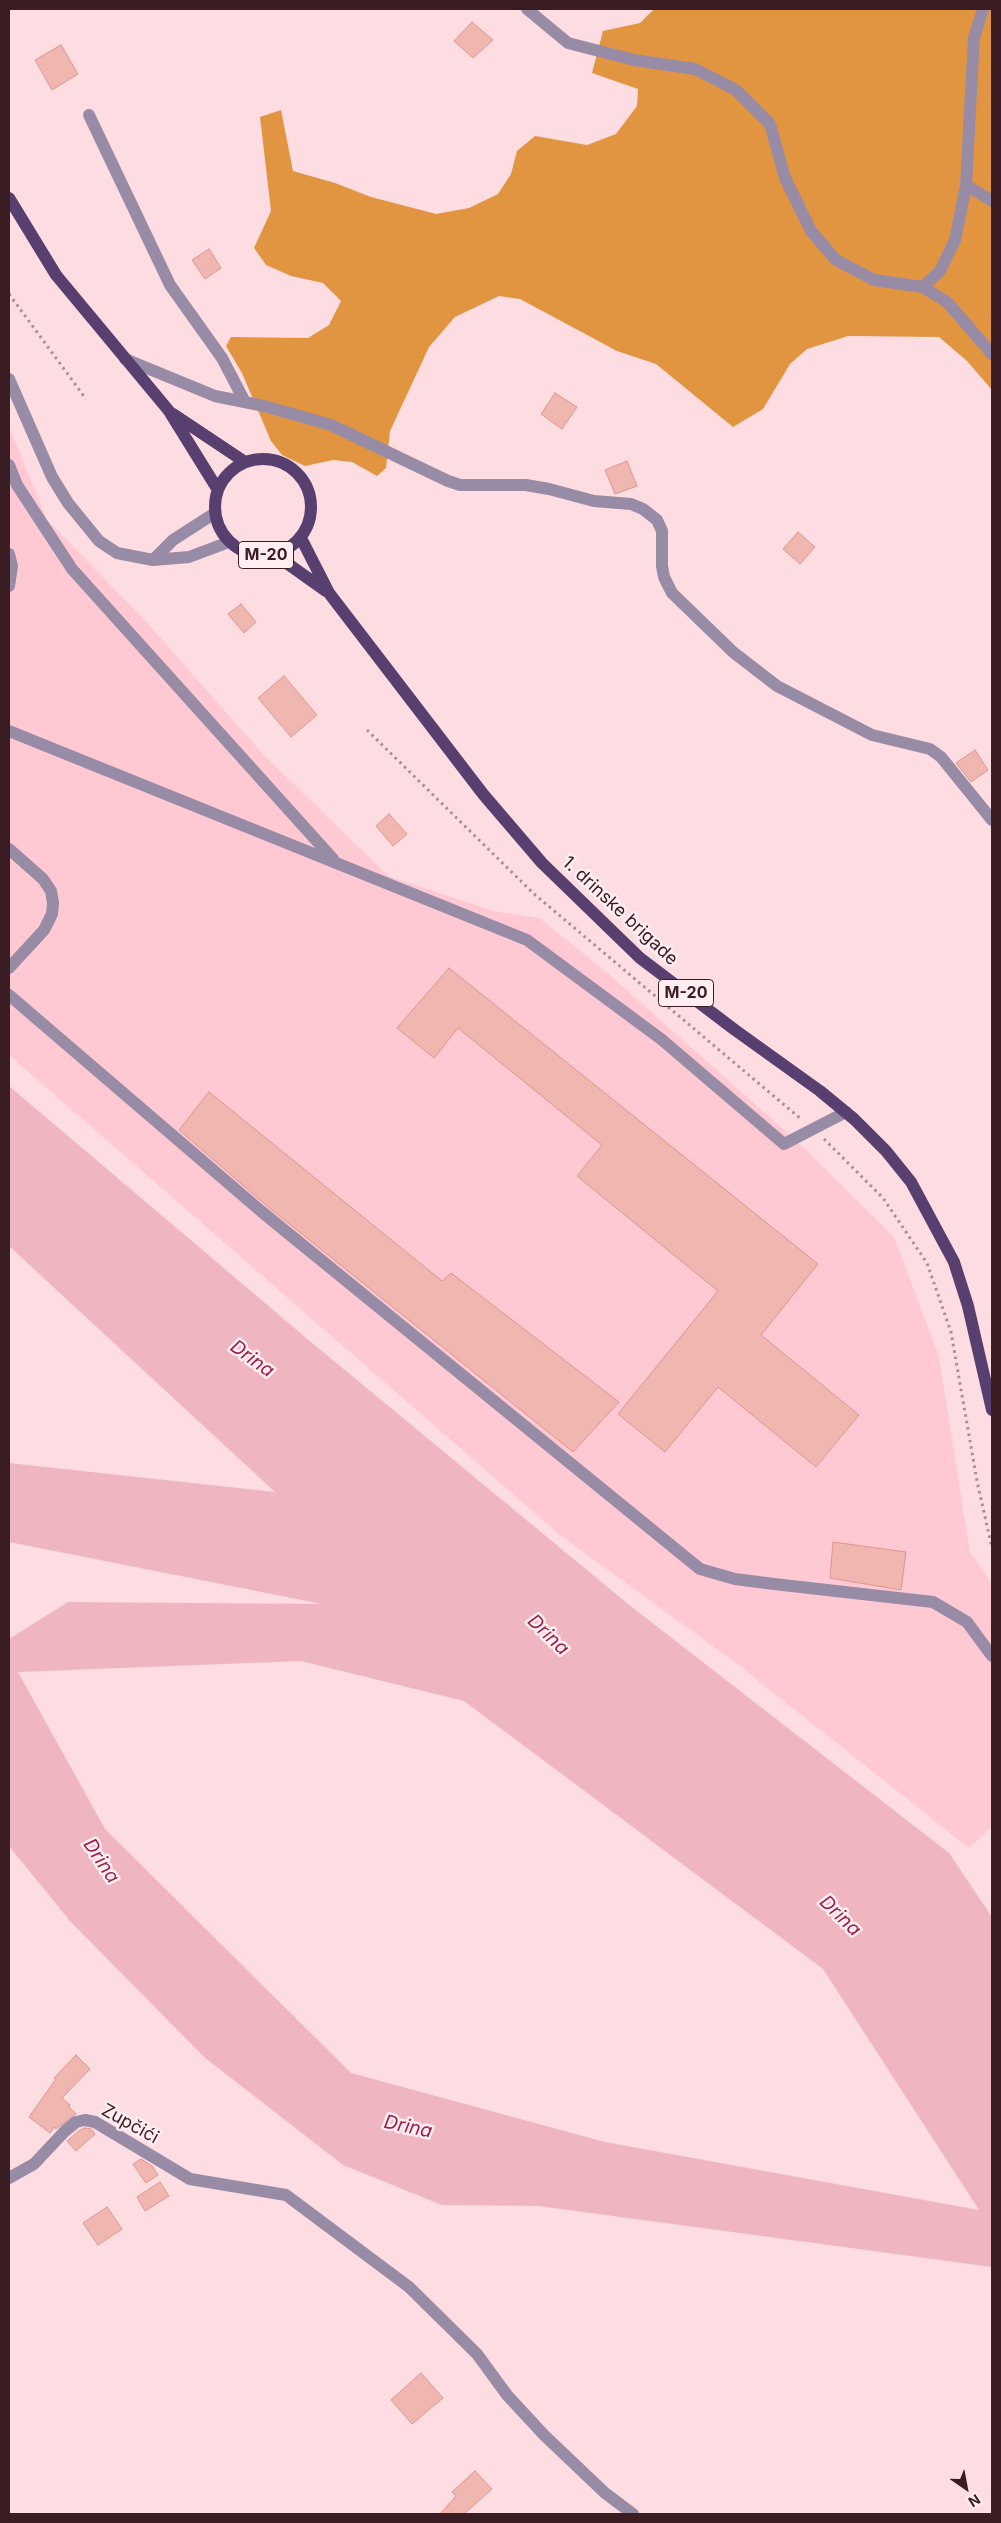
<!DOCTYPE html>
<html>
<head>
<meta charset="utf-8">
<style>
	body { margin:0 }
	#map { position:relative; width:1001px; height:2523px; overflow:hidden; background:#fddce2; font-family:Inter,sans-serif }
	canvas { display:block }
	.frame { position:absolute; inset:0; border:10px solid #3a1c23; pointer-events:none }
	.north { position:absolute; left:941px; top:2463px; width:50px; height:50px; -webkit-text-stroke:4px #ffeef1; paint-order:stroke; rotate:147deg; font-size:14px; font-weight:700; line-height:20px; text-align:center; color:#3a1c23 }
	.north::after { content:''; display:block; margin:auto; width:18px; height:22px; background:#3a1c23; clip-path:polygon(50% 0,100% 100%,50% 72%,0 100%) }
</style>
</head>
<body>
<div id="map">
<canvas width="1001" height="2523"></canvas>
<div class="frame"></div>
<div class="north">N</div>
</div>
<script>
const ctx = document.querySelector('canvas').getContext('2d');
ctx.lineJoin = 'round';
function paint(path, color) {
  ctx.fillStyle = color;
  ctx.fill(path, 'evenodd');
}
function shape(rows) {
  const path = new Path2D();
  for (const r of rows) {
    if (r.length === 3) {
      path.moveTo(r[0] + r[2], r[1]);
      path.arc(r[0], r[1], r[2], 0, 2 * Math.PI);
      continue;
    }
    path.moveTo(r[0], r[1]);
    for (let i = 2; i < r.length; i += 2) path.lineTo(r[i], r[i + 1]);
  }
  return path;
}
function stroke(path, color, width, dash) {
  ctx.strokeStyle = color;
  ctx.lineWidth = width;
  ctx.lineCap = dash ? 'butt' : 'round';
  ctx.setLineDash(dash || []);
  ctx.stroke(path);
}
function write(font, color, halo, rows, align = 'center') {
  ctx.font = font + ' Inter,sans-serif';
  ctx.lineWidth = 5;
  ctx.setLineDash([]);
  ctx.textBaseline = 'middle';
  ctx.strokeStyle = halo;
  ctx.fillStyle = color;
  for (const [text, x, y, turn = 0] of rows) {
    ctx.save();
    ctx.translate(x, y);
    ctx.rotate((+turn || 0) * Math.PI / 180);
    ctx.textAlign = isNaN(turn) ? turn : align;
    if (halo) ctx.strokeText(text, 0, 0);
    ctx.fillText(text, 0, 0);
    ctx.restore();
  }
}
const built = shape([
	[9,427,47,520,141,616,263,754,388,876,494,911,539,918,605,971,804,1148,894,1237,939,1357,970,1552,992,1583,992,1826,969,1848,732,1660,560,1535,9,1055]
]);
const forest = shape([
	[654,9,992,9,992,390,967,361,939,337,848,336,807,349,790,364,763,409,733,427,656,364,617,351,520,299,499,296,455,317,429,347,390,431,386,468,377,476,352,462,333,460,305,466,282,455,271,441,242,373,226,346,231,337,308,338,329,325,341,301,323,283,291,276,266,265,254,248,271,211,260,117,281,110,293,171,335,183,371,197,436,214,469,208,498,194,511,174,517,151,535,136,587,145,616,134,637,106,638,89,592,73,603,31,640,23]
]);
const water = shape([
	[9,1086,311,1342,628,1604,949,1853,992,1917,992,2267,539,2206,442,2205,343,2165,204,2057,70,1921,9,1846,9,1639,68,1602,322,1604,9,1542,9,1463,275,1492,9,1246],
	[301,1661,464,1701,823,1969,979,2210,605,2142,351,2073,105,1829,18,1672]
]);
const building = shape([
	[472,22,493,40,473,58,454,41,472,22],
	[61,45,78,74,52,90,35,60,61,45],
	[209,249,221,268,205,279,192,260,209,249],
	[555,393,577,407,562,429,541,414,555,393],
	[627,461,637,486,615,494,605,470,627,461],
	[798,532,815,547,800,564,783,549,798,532],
	[241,604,256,622,244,633,228,614,241,604],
	[284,676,317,715,291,737,258,698,284,676],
	[975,750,988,770,971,782,956,763,975,750],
	[389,814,407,834,393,846,376,826,389,814],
	[449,968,818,1264,761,1335,859,1415,816,1467,718,1387,665,1452,618,1414,718,1291,577,1176,602,1145,458,1028,434,1058,397,1028,449,968],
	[209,1092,442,1281,451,1273,619,1402,573,1452,267,1206,179,1130,209,1092],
	[833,1542,906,1552,901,1590,830,1578,833,1542],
	[76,2055,90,2069,62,2098,70,2105,69,2107,76,2114,56,2129,54,2127,50,2133,29,2117,56,2079,54,2078,76,2055],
	[85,2128,91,2129,95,2134,76,2151,67,2141,80,2130,85,2128],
	[141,2159,152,2166,158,2175,146,2183,133,2164,141,2159],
	[160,2182,169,2196,145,2211,137,2197,160,2182],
	[107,2207,122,2229,98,2245,83,2223,107,2207],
	[421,2373,443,2398,412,2424,391,2400,421,2373],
	[475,2471,492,2489,464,2514,440,2514,456,2496,452,2492,475,2471]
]);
const path = shape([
	[9,294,86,399],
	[367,730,533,893,801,1119],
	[824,1139,883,1198,927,1263,951,1332,977,1481,992,1548]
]);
const minor = shape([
	[527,9,568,43,634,60,695,69,736,90,770,124,785,178,811,231,836,260,874,280,923,287,947,302,992,354],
	[89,115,170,285,222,358,245,402],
	[966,185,992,201],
	[923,287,940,271,955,240,966,185,974,38,983,9],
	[125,359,215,396,264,406,331,425,448,481,460,485,526,485,549,489,594,501,631,504,643,509,657,520,662,531,662,566,664,577,672,593,733,652,777,686,872,735,930,749,941,757,992,820],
	[9,379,52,477,68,503,99,541,117,553,153,560,189,557,229,542],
	[9,465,17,485,72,569,333,859],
	[9,554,12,566,9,586],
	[153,560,173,540,215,513],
	[9,731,527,940,661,1039,784,1144,846,1112],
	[9,849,43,879,51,891,53,903,52,914,44,930,9,968],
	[9,995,262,1212,700,1569,735,1579,774,1584,933,1602,967,1622,992,1656],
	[9,2178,34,2164,65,2131,76,2122,85,2120,95,2122,190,2179,286,2195,409,2287,477,2354,507,2395,544,2435,605,2493,633,2514]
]);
const major = shape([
	[9,198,56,275,169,411,218,490],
	[173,414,245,462],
	[263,507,48],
	[301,538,329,593,483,794,542,863,640,958,735,1030,820,1091,854,1119,886,1151,911,1182,954,1262,968,1306,992,1410],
	[274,554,326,591]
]);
const shields = [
	[266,555,55],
	[686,993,55]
];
const shieldNames = [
	["M-20",266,555],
	["M-20",686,993]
];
const streetNames = [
	["1. drinske brigade",620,911,43],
	["Zupčići",130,2124,29]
];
const waterNames = [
	["Drina",252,1359,36],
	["Drina",548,1635,44],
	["Drina",101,1861,56],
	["Drina",840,1916,44],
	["Drina",408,2127,12]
];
paint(built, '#ffc9d4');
paint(forest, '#e29540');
paint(water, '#efb6c2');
paint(building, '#f0b7b1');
stroke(building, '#e1948d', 1);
stroke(path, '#ac8c93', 3, [2.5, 4]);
stroke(minor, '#978ba6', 12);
stroke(major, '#57406f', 12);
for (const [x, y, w] of shields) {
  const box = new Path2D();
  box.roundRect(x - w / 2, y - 13.5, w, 27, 4);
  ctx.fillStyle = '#ffeef1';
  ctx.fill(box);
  stroke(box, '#3a1c23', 1);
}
write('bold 16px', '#3a1c23', null, shieldNames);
write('18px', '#3a1c23', '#ffeef1', streetNames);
write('italic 19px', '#991e4a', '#ffeef1', waterNames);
</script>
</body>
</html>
